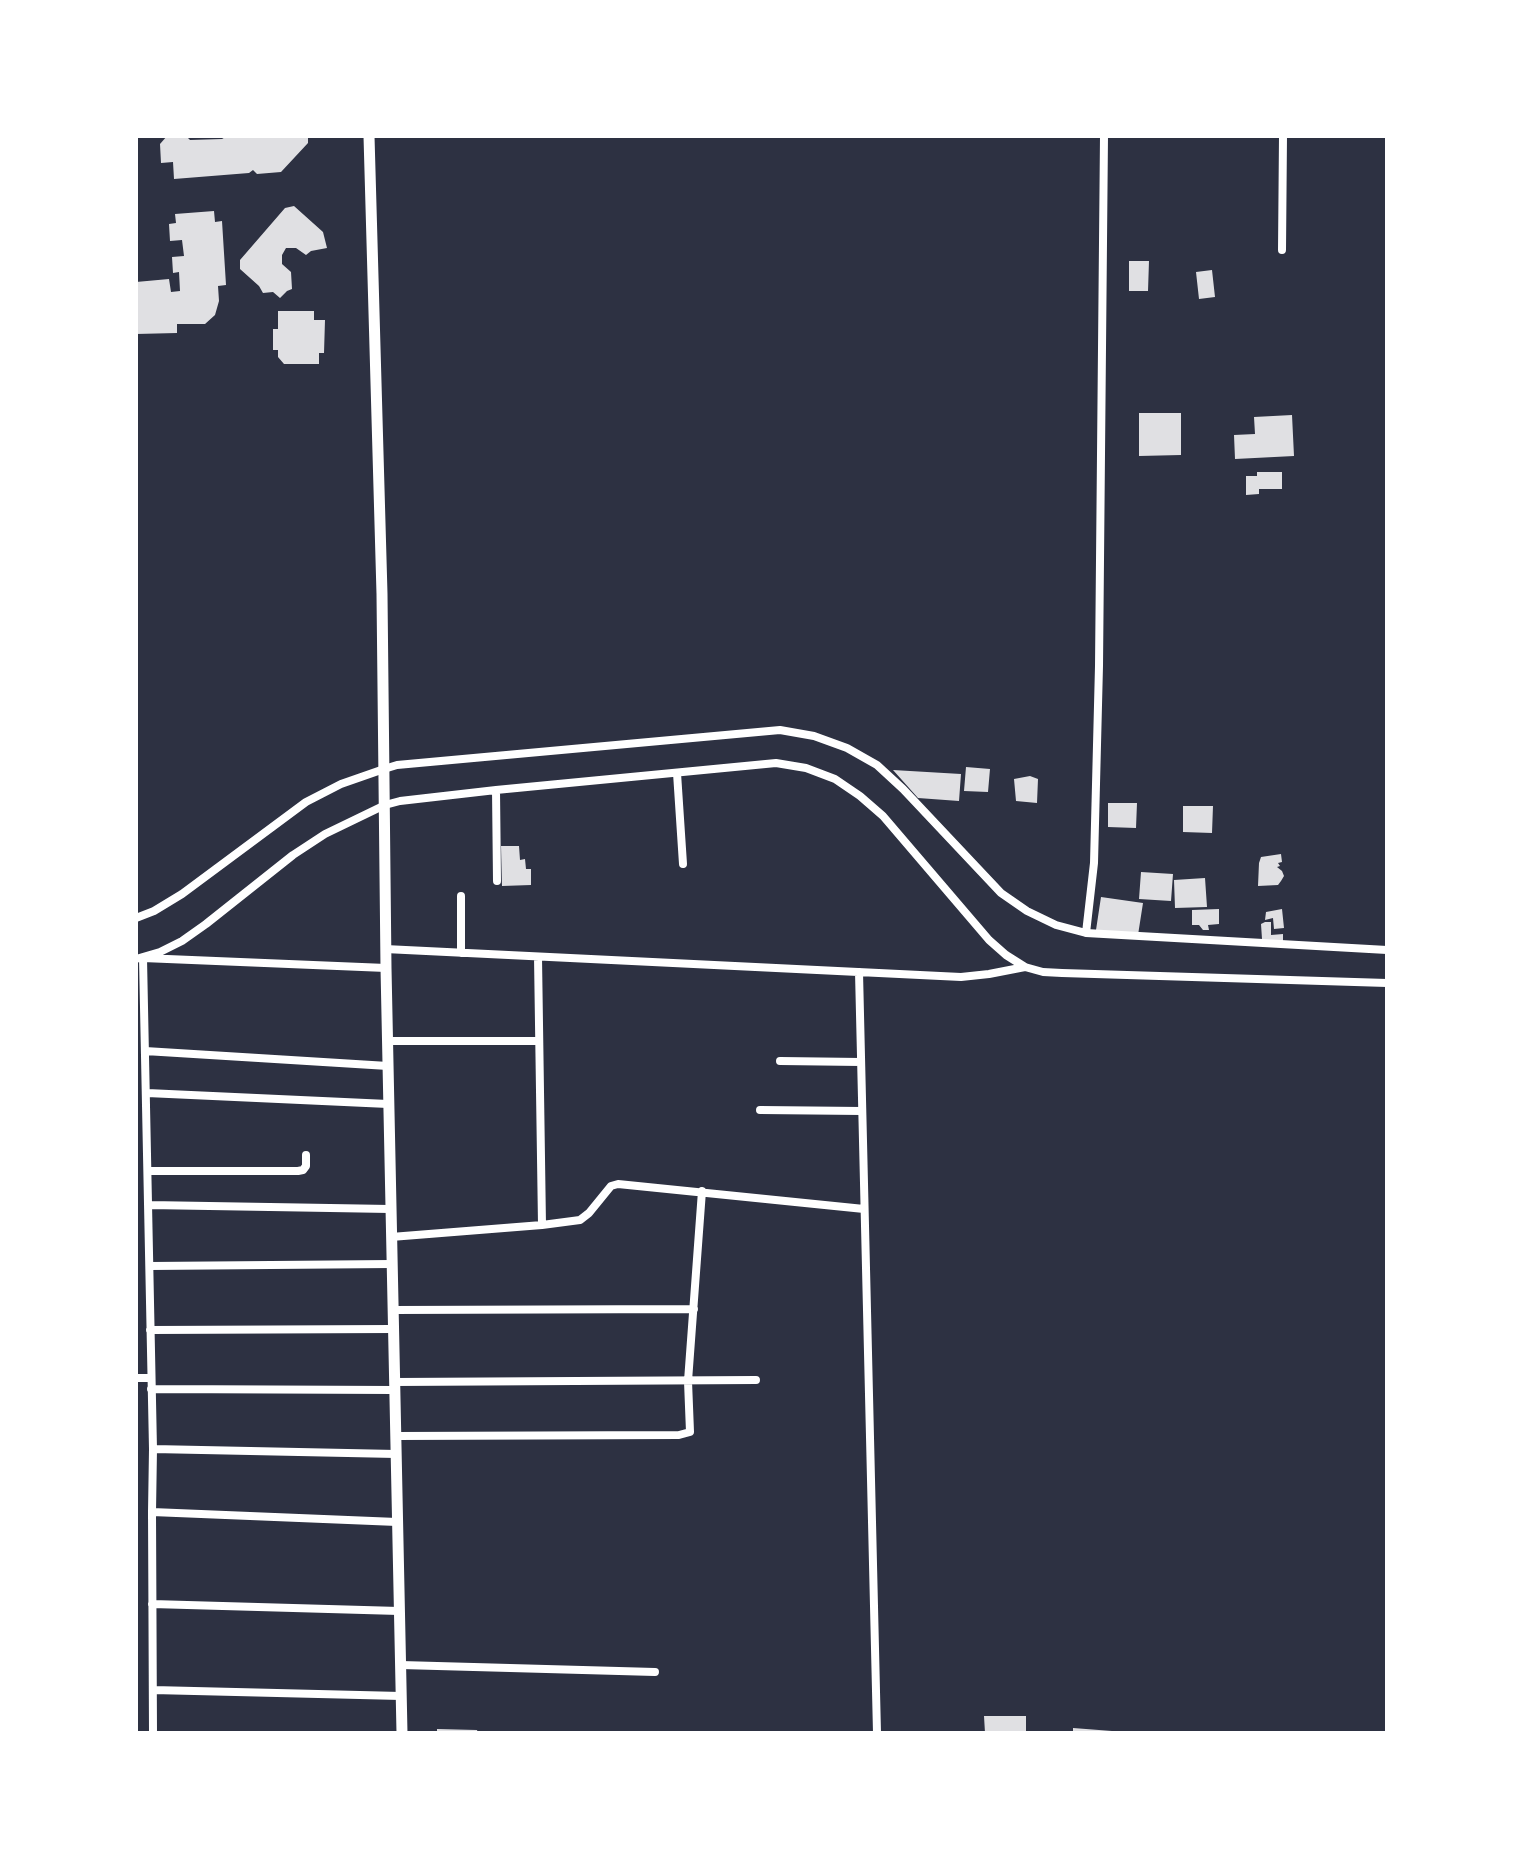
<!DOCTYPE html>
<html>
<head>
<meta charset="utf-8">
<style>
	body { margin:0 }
	#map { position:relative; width:1523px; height:1869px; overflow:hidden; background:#2d3142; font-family:"Titillium Web",sans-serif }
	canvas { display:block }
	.frame { position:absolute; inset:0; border:138px solid #fff; pointer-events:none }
</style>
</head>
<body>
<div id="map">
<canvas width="1523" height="1869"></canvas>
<div class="frame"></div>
</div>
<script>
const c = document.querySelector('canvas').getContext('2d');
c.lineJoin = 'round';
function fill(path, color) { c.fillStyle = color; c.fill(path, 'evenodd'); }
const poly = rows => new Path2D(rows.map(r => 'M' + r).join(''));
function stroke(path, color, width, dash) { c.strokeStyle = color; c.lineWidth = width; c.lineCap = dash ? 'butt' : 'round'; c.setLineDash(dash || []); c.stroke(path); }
const building = poly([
	[167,136,186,136,190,140,222,139,227,136,251,136,252,138,254,136,308,136,308,143,281,172,257,174,253,170,249,173,174,179,173,162,161,163,160,144],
	[294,206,323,232,327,248,311,251,306,255,296,248,286,248,282,255,282,264,291,272,292,289,287,291,280,298,273,292,263,293,259,286,240,269,240,260,285,208],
	[214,211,215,222,222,221,226,285,218,286,219,301,215,315,205,324,177,324,177,333,136,334,136,282,169,279,171,292,180,291,179,272,173,273,172,257,184,256,182,240,170,241,169,224,176,223,175,214],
	[1129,261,1149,261,1148,291,1129,291],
	[1212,270,1215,297,1199,299,1196,272],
	[278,311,314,311,314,320,325,320,324,353,319,353,319,364,284,364,278,357,278,350,273,350,273,329,278,329],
	[1139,413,1181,413,1181,455,1139,456],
	[1292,415,1294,456,1235,459,1234,435,1255,434,1254,417],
	[1257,472,1282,472,1282,489,1259,489,1259,494,1246,495,1246,476,1257,476],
	[966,767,990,769,988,792,964,791],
	[893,770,961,774,959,801,918,798],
	[1030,776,1038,779,1037,803,1016,801,1014,779],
	[1108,803,1137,803,1136,828,1108,827],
	[1183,806,1213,806,1212,833,1183,832],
	[501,846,519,846,520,860,525,859,526,869,531,869,531,885,502,886],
	[1281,854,1282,862,1278,863,1280,866,1277,867,1282,871,1284,876,1281,881,1278,885,1258,886,1259,863,1261,857],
	[1141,872,1173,874,1171,901,1139,899],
	[1205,878,1207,907,1175,908,1174,880],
	[1101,897,1143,903,1138,935,1096,930],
	[1219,909,1219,924,1208,925,1209,930,1203,930,1199,925,1192,925,1192,910],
	[1282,909,1284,928,1274,929,1273,918,1265,920,1266,912],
	[1265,922,1271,922,1271,935,1283,934,1283,941,1265,941,1262,939,1261,924],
	[984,1716,1026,1716,1026,1733,985,1733],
	[1073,1728,1112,1731,1112,1733,1073,1733],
	[437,1729,477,1730,478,1733,437,1733]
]);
const minor = poly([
	[1282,250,1283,136],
	[677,773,683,864],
	[496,790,497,881],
	[461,896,461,953],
	[136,918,154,911,182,894,306,802,341,784,384,769,397,765,780,730,814,736,847,748,877,765,903,789,1001,893,1027,911,1056,925,1086,933,1387,950],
	[1086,933,1094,863,1099,666,1104,136],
	[385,949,961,977,989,974,1025,967],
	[538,957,542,1225],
	[136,959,160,952,182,941,206,924,293,855,325,834,385,805,400,801,496,790,776,763,806,768,835,779,860,796,883,816,989,940,1006,955,1025,967,1043,972,1062,973,1387,983],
	[859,972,877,1733],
	[387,1041,539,1041],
	[145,1051,388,1066],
	[780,1061,861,1062],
	[147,1093,388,1104],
	[760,1110,862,1111],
	[149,1171,298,1171,303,1170,306,1166,306,1155],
	[149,1205,390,1209],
	[391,1237,542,1225,580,1220,589,1213,611,1186,618,1184,864,1209],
	[150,1266,392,1264],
	[393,1310,694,1309],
	[150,1330,393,1329],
	[136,1378,151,1378],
	[394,1382,756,1380],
	[151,1389,395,1390],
	[396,1436,679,1435,690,1432,688,1381,702,1191],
	[153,1449,396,1454],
	[152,1512,397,1522],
	[152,1604,399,1611],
	[401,1665,655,1672],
	[153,1690,401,1696],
	[153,1733,152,1512,153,1449,143,958,386,968]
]);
const tertiary = poly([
	[369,136,382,594,386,968,402,1733]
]);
fill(building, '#e0e0e3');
stroke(minor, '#fff', 8);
stroke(tertiary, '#fff', 11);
</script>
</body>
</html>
